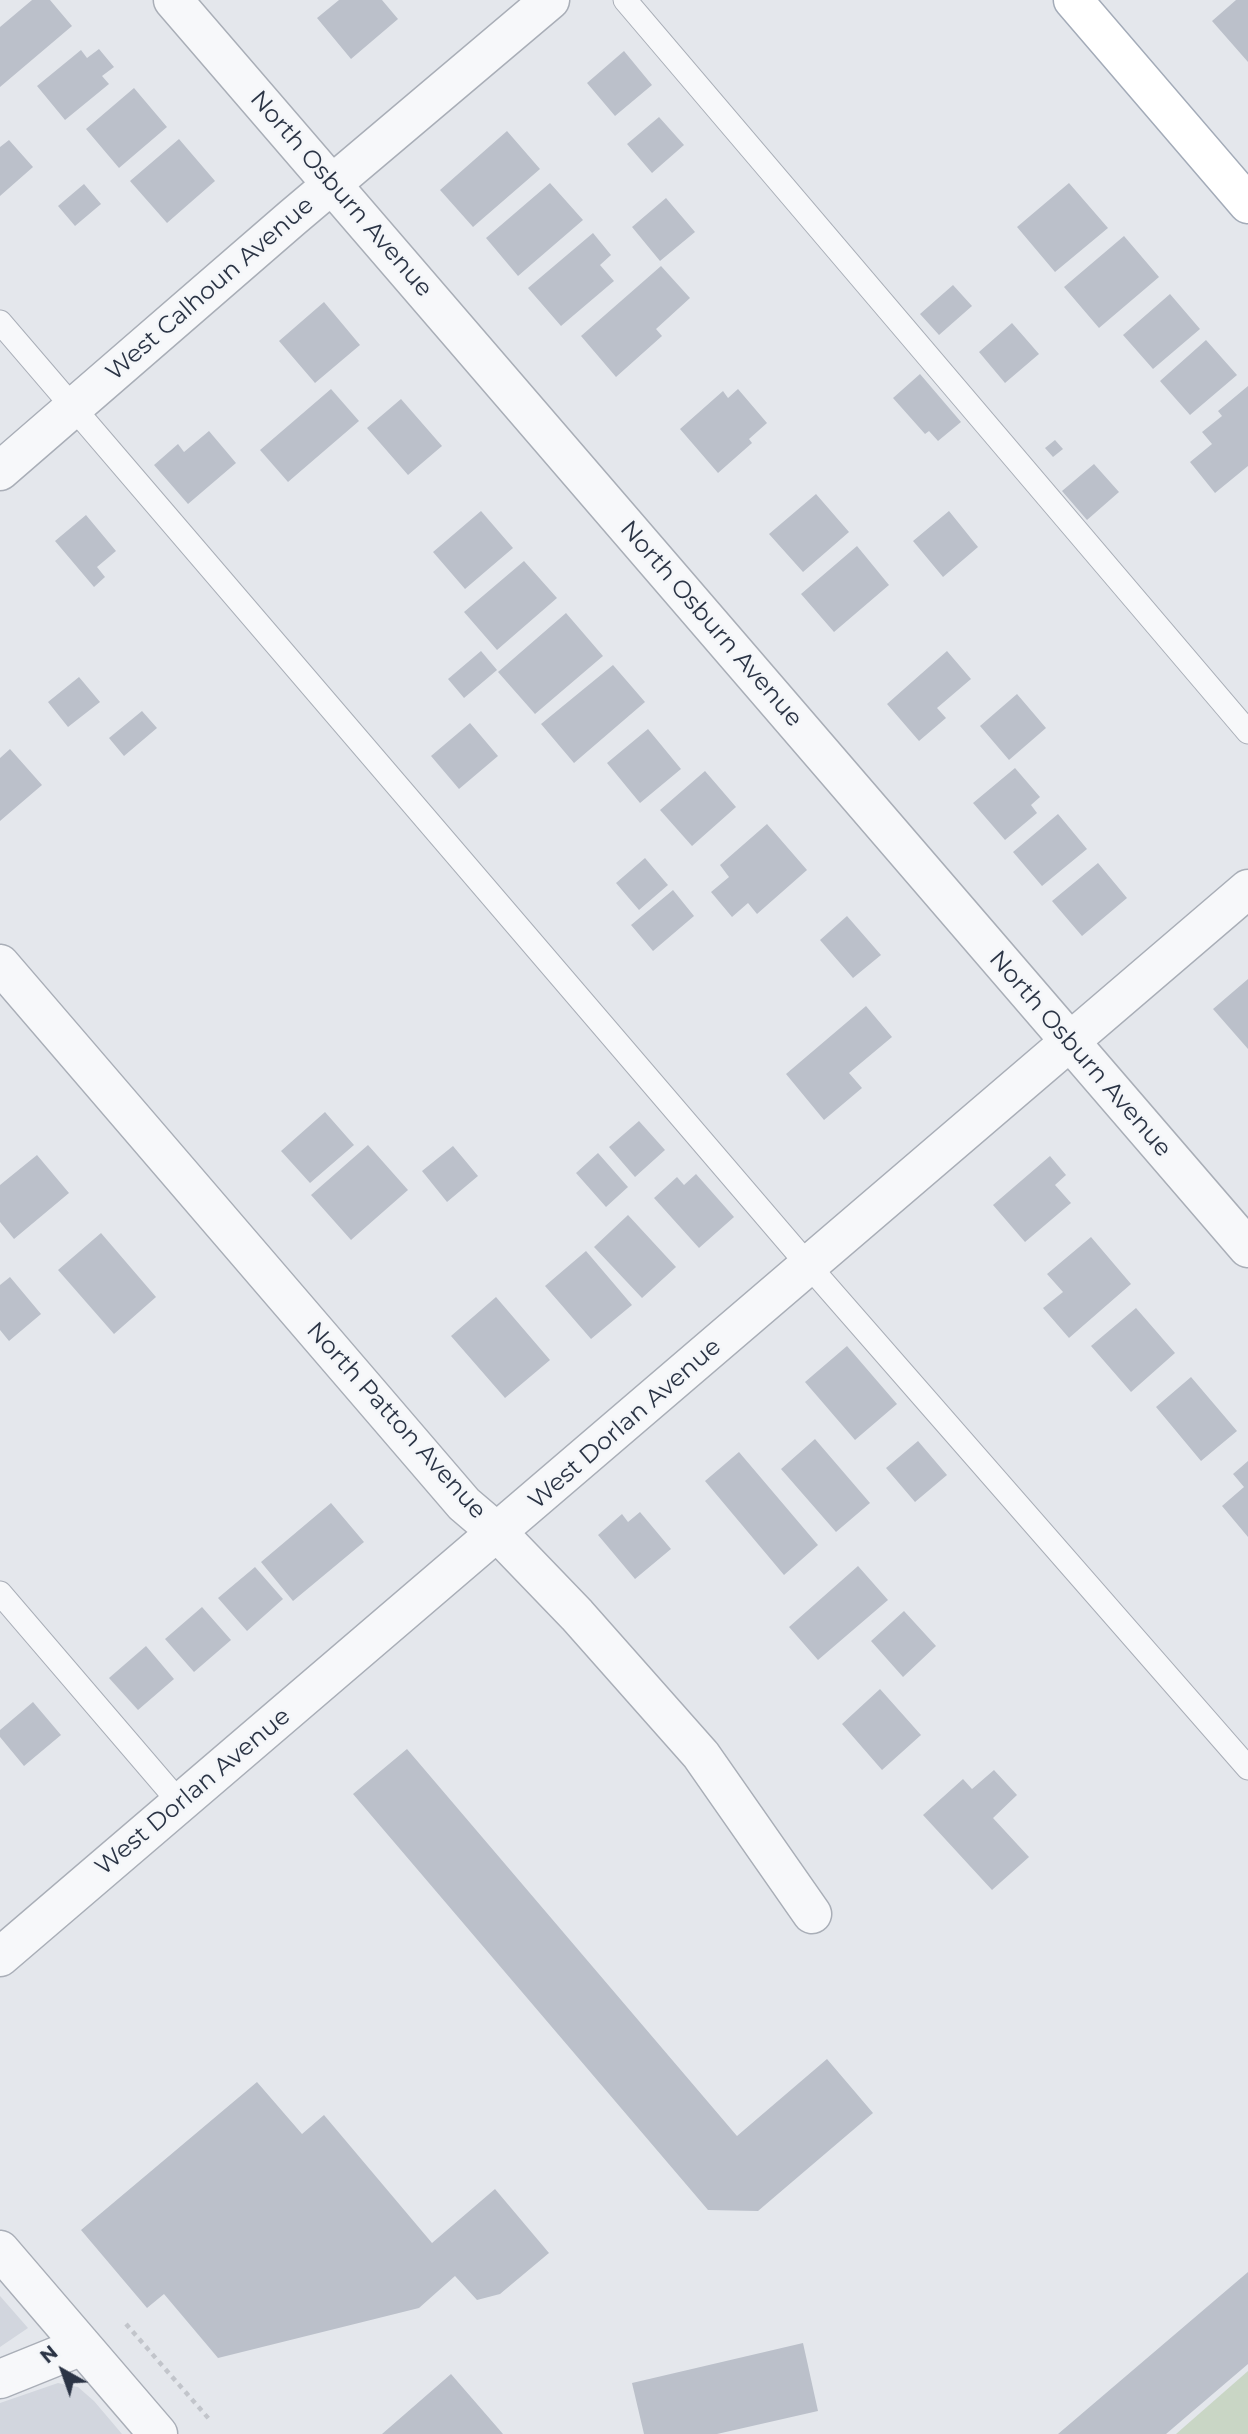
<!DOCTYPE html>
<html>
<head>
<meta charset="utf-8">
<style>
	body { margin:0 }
	#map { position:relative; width:1248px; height:2434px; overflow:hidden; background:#e4e7ec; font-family:Montserrat,sans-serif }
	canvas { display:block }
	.north { position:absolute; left:28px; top:2336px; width:70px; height:70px; -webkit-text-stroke:5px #f4f6f9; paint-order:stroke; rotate:320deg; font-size:19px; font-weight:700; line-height:28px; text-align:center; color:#2b3445 }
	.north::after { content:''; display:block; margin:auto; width:24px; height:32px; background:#2b3445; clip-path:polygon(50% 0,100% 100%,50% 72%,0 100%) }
</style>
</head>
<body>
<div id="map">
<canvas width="1248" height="2434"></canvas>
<div class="north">N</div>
</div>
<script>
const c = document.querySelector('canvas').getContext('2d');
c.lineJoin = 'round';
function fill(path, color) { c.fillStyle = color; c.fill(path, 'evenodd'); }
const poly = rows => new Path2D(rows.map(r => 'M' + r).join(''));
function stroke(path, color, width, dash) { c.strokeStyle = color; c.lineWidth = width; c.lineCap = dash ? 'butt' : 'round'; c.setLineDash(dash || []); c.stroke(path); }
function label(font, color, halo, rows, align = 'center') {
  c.font = font + ' Montserrat,sans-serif'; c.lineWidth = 5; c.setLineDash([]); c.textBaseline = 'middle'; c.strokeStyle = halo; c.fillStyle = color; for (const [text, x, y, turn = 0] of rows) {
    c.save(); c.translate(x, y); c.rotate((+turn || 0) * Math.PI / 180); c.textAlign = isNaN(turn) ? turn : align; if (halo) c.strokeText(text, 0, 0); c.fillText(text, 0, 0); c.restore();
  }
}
const built = poly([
	[0,2296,28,2328,0,2347],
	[58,2383,78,2387,94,2401,122,2434,0,2434,0,2403]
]);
const green = poly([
	[1248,2371,1248,2434,1176,2434]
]);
const building = poly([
	[32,0,50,0,72,26,0,87,0,27],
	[339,0,382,0,398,19,351,59,317,18],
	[1236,0,1248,0,1248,62,1212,21],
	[99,49,114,67,102,76,109,84,65,120,37,86,81,50,87,58],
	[624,51,652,85,615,116,587,83],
	[134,88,167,127,119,168,86,129],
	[659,117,684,145,652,173,627,144],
	[507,131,540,169,473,227,440,190],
	[179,139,215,181,167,223,130,181],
	[9,140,33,167,0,196,0,147],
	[550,183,583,220,518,276,486,238],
	[1069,183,1108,228,1055,272,1017,227],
	[84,184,101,204,75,226,58,206],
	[666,198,695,232,660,261,632,227],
	[593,233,611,255,600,265,614,281,561,326,528,288],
	[1124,236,1159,277,1099,328,1064,287],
	[661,266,690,298,656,329,662,336,616,377,581,336],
	[953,285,972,306,939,335,920,314],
	[1170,294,1200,329,1153,369,1123,335],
	[324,302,360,345,315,383,279,341],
	[1012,323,1039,354,1005,383,979,352],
	[1206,340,1237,375,1190,415,1160,381],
	[920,374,961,422,938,441,929,431,925,434,893,398],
	[1248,386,1248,466,1215,493,1190,462,1212,444,1202,432,1222,416,1218,411],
	[331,389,359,421,288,482,260,450],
	[738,389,767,423,749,439,752,443,718,473,680,429,723,391,728,398],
	[401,399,442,446,408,475,367,428],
	[209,431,236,463,188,504,154,465,178,444,184,452],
	[1055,440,1063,449,1053,457,1045,448],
	[1094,464,1119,492,1087,520,1062,491],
	[816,494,849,532,803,572,769,534],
	[481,511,513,548,465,589,433,552],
	[949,511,978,547,943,577,913,541],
	[86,515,116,551,97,567,105,577,94,587,55,541],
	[857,546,889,585,834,632,801,594],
	[524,561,557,598,497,650,464,612],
	[566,613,603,656,535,714,498,672],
	[481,651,497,670,464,698,448,679],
	[947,651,971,679,937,708,946,718,919,741,887,704],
	[613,665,645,702,574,763,541,724],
	[79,677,100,702,68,727,48,702],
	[1017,694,1046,728,1009,760,980,726],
	[142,711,157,728,124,756,109,738],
	[470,723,498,756,459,789,431,756],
	[648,729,681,769,640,803,607,763],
	[10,749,42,785,0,821,0,758],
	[1015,768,1040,797,1031,805,1037,813,1005,840,973,803],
	[705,771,736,807,692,846,660,810],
	[1058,814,1087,849,1042,886,1013,852],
	[767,824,807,870,757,914,748,903,732,917,711,892,729,877,720,865],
	[645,858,668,885,639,910,616,883],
	[1098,863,1127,898,1082,936,1052,901],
	[673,890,694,916,653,951,631,925],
	[847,916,881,955,853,978,820,940],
	[1248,979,1248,1049,1213,1009],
	[866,1006,892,1037,849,1073,862,1088,824,1120,786,1074],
	[325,1112,354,1145,310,1183,281,1151],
	[639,1121,665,1150,635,1177,609,1147],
	[368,1145,408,1190,351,1240,311,1195],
	[453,1146,478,1176,447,1202,422,1171],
	[598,1153,628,1187,606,1207,576,1173],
	[37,1155,69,1193,14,1239,0,1222,0,1185],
	[1050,1156,1066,1175,1055,1185,1071,1203,1025,1242,993,1205],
	[696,1174,734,1217,699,1248,654,1198,677,1177,684,1185],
	[628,1215,676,1267,642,1298,594,1247],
	[101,1233,156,1297,114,1334,58,1270],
	[1091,1237,1131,1284,1069,1338,1043,1308,1063,1292,1047,1274],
	[586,1251,632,1305,591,1339,545,1286],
	[10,1277,41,1314,9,1341,0,1330,0,1285],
	[496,1297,550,1360,505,1398,451,1336],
	[1136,1308,1175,1353,1131,1392,1091,1346],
	[847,1346,897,1404,855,1440,805,1382],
	[1191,1377,1237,1431,1201,1461,1156,1407],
	[815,1439,870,1503,836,1532,781,1469],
	[918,1441,947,1475,915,1502,886,1468],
	[739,1452,818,1545,784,1575,705,1481],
	[1248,1461,1248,1537,1222,1506,1244,1487,1233,1474],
	[331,1503,364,1542,293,1601,261,1562],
	[640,1512,671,1549,635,1579,598,1535,622,1514,628,1522],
	[858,1566,888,1600,818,1660,789,1627],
	[255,1567,283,1599,247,1631,218,1598],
	[202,1607,231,1640,194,1672,165,1639],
	[904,1611,936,1646,903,1677,871,1641],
	[146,1646,174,1679,138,1710,109,1678],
	[880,1689,921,1735,882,1770,842,1724],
	[33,1702,61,1735,24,1766,0,1737,0,1730],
	[407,1749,737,2136,827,2059,873,2113,758,2211,708,2210,353,1794],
	[994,1770,1017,1795,993,1818,1029,1857,992,1890,923,1815,963,1779,972,1789],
	[257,2082,302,2134,324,2115,432,2243,495,2189,549,2253,500,2294,477,2300,455,2276,419,2308,218,2358,164,2294,147,2308,81,2230],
	[1248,2272,1248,2364,1166,2434,1058,2434],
	[803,2343,818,2411,717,2434,644,2434,632,2383],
	[451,2374,503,2434,382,2434]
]);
const path = poly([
	[126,2324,209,2419]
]);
const service = poly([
	[625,0,1248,732],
	[0,322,809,1266,1248,1768],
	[0,1593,180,1803]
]);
const minor = poly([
	[173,0,1248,1248],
	[0,471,292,218,550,0],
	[0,964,464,1504,498,1533,577,1615,701,1755,812,1914],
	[0,1957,1248,889],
	[0,2250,158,2434],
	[0,2379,82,2346]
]);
const primary = poly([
	[1073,0,1248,204]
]);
const streetNames = [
	["North Osburn Avenue",341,194,49],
	["West Calhoun Avenue",210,289,-41],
	["North Osburn Avenue",711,624,49],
	["North Osburn Avenue",1080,1054,49],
	["North Patton Avenue",396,1421,48],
	["West Dorlan Avenue",625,1424,-41],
	["West Dorlan Avenue",193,1792,-40]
];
fill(built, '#d2d6de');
fill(green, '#c9d6c5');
fill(building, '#bbc0ca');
stroke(service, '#a9aeb7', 25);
stroke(minor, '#a9aeb7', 41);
stroke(primary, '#a3abb8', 41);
stroke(path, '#c2c5cb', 4.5, [5, 5]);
stroke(service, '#f7f8fa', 23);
stroke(minor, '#f7f8fa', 38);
stroke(primary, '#fff', 38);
label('24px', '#2b3445', '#f4f6f9', streetNames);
</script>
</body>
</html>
